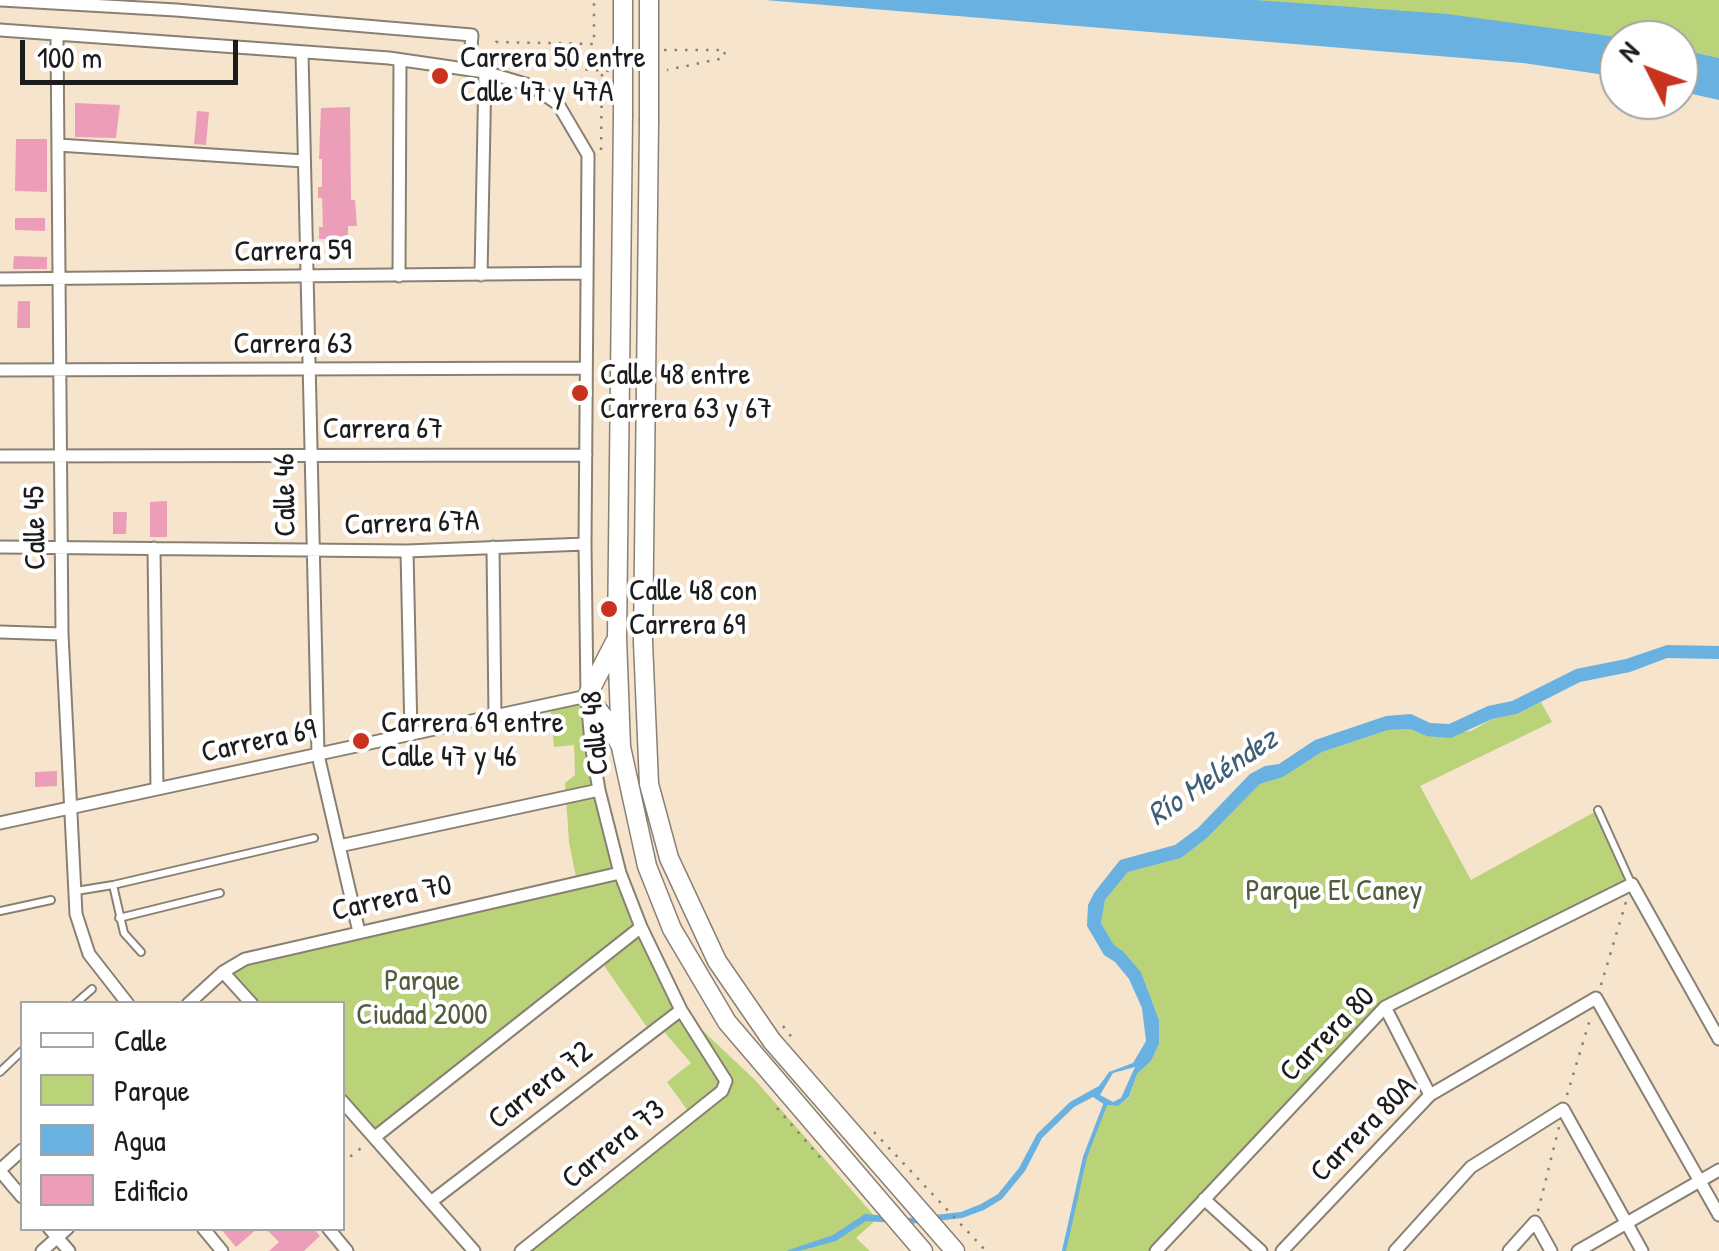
<!DOCTYPE html>
<html>
<head>
<meta charset="utf-8">
<style>
	body { margin:0 }
	#map { position:relative; width:1719px; height:1251px; overflow:hidden; background:#f6e4cd; font-family:"Patrick Hand",sans-serif }
	canvas { display:block }
	.legend { position:absolute; left:20px; top:1001px; width:325px; height:230px; box-sizing:border-box; background:#fff; border:2px solid #a4a4a4; margin:0; padding:12px 18px; list-style:none; font-size:30px; color:#1c1c1c }
	.legend li { display:flex; align-items:center; gap:20px; height:50px }
	.legend b { width:50px; border:2px solid #a4a4a4 }
	.north { position:absolute; left:1599px; top:20px; width:100px; height:100px; box-sizing:border-box; background:#fff; border:2px solid #a4a4a4; border-radius:50%; rotate:312deg; font-size:28px; font-weight:700; line-height:40px; text-align:center; color:#1c1c1c }
	.north::after { content:''; display:block; margin:auto; width:35px; height:45px; background:#c8321e; clip-path:polygon(50% 0,100% 100%,50% 72%,0 100%) }
	.scale { position:absolute; left:20px; top:40px; width:218px; height:45px; box-sizing:border-box; border:5px solid #1c1c1c; border-top:0; padding-left:12px; font-size:30px; line-height:35px; white-space:nowrap; color:#1c1c1c; -webkit-text-stroke:8px #fff; paint-order:stroke }
</style>
</head>
<body>
<div id="map">
<canvas width="1719" height="1251"></canvas>
<ul class="legend">
<li><b style="height:12px;background:#fff"></b>Calle</li>
<li><b style="height:28px;background:#bad378"></b>Parque</li>
<li><b style="height:28px;background:#68b1e0"></b>Agua</li>
<li><b style="height:28px;background:#ec9eb9"></b>Edificio</li>
</ul>
<div class="north">N</div>
<div class="scale">100 m</div>
</div>
<script>
const c = document.querySelector('canvas').getContext('2d');
c.lineJoin = 'round';
function fill(path, color) { c.fillStyle = color; c.fill(path, 'evenodd'); }
const poly = rows => new Path2D(rows.map(r => 'M' + r).join(''));
function stroke(path, color, width, dash) { c.strokeStyle = color; c.lineWidth = width; c.lineCap = dash ? 'butt' : 'round'; c.setLineDash(dash || []); c.stroke(path); }
function label(font, color, halo, rows, align = 'center') {
  c.font = font + ' "Patrick Hand",sans-serif'; c.lineWidth = 8; c.setLineDash([]); c.textBaseline = 'middle'; c.strokeStyle = halo; c.fillStyle = color; for (const [text, x, y, turn = 0] of rows) {
    c.save(); c.translate(x, y); c.rotate((+turn || 0) * Math.PI / 180); c.textAlign = isNaN(turn) ? turn : align; if (halo) c.strokeText(text, 0, 0); c.fillText(text, 0, 0); c.restore();
  }
}
const green = poly([
	[1256,0,1719,0,1719,58,1679,49,1679,40,1639,40],
	[587,696,620,873,681,1010,755,1080,877,1219,856,1238,870,1251,521,1251,691,1115,667,1082,691,1063,660,1027,651,1033,600,960,375,1137,343,1101,342,1004,252,1003,223,972,234,964,577,882,569,842,565,783,575,775,574,745,554,747,550,705],
	[1541,702,1552,722,1420,786,1471,880,1598,810,1632,884,1385,1007,1156,1251,1064,1251,1085,1157,1105,1105,1118,1106,1129,1098,1137,1074,1151,1061,1159,1044,1159,1020,1141,972,1123,951,1114,945,1101,923,1105,900,1128,872,1181,858,1207,838,1260,784,1283,777,1322,752,1388,730,1410,729,1426,736,1471,731,1492,719,1517,714]
]);
const water = poly([
	[765,0,1256,0,1447,14,1639,40,1619,40,1619,77,1523,63],
	[1679,49,1719,58,1719,100,1679,91],
	[1667,645,1719,646,1719,659,1667,658,1630,672,1580,682,1517,714,1492,719,1451,738,1426,736,1410,729,1388,730,1322,752,1283,777,1260,784,1207,838,1181,858,1128,872,1105,900,1101,923,1114,945,1123,951,1141,972,1159,1020,1159,1044,1151,1061,1137,1074,1129,1097,1118,1106,1105,1105,1093,1097,1074,1107,1042,1138,1025,1171,1002,1199,984,1210,962,1218,909,1224,866,1221,836,1241,799,1251,786,1251,833,1235,865,1214,909,1218,961,1212,981,1204,998,1194,1019,1168,1037,1134,1070,1102,1099,1086,1109,1072,1133,1063,1146,1041,1142,1008,1129,979,1115,962,1104,955,1087,926,1088,905,1094,893,1120,860,1175,845,1198,828,1250,774,1265,766,1279,764,1315,740,1386,716,1411,714,1430,723,1449,724,1488,706,1512,701,1576,669,1626,659],
	[1135,1067,1121,1098,1113,1102,1100,1095,1113,1073]
]);
const stream = poly([
	[1064,1251,1085,1157,1105,1105]
]);
const building = poly([
	[75,103,120,105,116,138,75,137],
	[350,107,351,200,355,200,357,226,348,226,348,239,319,239,319,227,323,227,322,198,318,198,318,187,322,187,322,159,319,159,321,108],
	[197,111,209,112,206,145,194,144],
	[16,139,47,139,47,192,15,191],
	[15,218,45,218,45,231,15,230],
	[14,256,47,257,47,269,13,269],
	[18,301,30,301,30,328,17,328],
	[167,501,167,537,150,537,150,502],
	[113,512,127,512,126,534,113,534],
	[57,771,57,786,35,787,35,772],
	[220,1228,258,1228,236,1247],
	[265,1228,313,1228,320,1236,304,1251,269,1251,279,1242]
]);
const path = poly([
	[664,50,725,50,724,58,667,70],
	[493,63,496,42,594,44,594,0],
	[512,65,609,71],
	[601,150,602,72],
	[1601,985,1626,902],
	[783,1026,793,1039],
	[1567,1095,1591,1016],
	[777,1108,824,1162],
	[874,1132,986,1251],
	[342,1163,365,1145],
	[1538,1211,1559,1127]
]);
const lane = poly([
	[1598,810,1631,883],
	[113,885,124,933,141,952],
	[76,891,113,885,314,838],
	[0,911,51,900],
	[119,918,220,893],
	[75,1004,92,989],
	[0,1072,22,1051]
]);
const street = poly([
	[1,0,176,10,472,35,469,70],
	[0,30,389,58,485,72,532,86,558,104,588,155,585,544,587,696,591,744,599,790,620,873,641,927,681,1010,726,1081,722,1091,521,1251],
	[57,36,62,634,76,914,89,954,128,1004],
	[302,53,318,755,359,932],
	[58,145,304,161],
	[481,275,485,72],
	[399,276,400,60],
	[0,279,587,273],
	[0,370,586,368],
	[0,456,586,455],
	[0,547,407,551,585,544],
	[493,547,495,717],
	[154,548,157,789],
	[407,551,411,735],
	[0,632,62,634],
	[0,823,587,696],
	[339,846,599,790],
	[223,972,252,1004],
	[188,1004,223,972,245,959,620,873],
	[1385,1007,1430,1095],
	[342,1101,474,1251],
	[375,1137,641,927],
	[0,1170,22,1150],
	[0,1171,22,1197],
	[1204,1199,1261,1251],
	[432,1201,681,1010],
	[49,1228,69,1251],
	[203,1228,222,1251],
	[328,1228,347,1251],
	[42,1251,68,1228],
	[1156,1251,1385,1007,1632,884,1719,1039],
	[1282,1251,1430,1095,1596,998,1719,1215],
	[1395,1251,1471,1167,1563,1109,1642,1251],
	[1509,1251,1535,1222,1551,1251],
	[1578,1251,1719,1170]
]);
const secondary = poly([
	[623,116,617,637,621,747,647,866,672,929,727,1022,923,1251],
	[649,121,643,642,649,784,669,858,717,961,772,1041,955,1251],
	[615,642,587,696,613,729,619,743]
]);
const secondaryBridge = poly([
	[623,0,623,116],
	[649,0,649,121]
]);
const markers = [
	[440,76,10,"#c8321e"],
	[580,393,10,"#c8321e"],
	[609,609,10,"#c8321e"],
	[361,741,10,"#c8321e"]
];
const poiNames = [
	["Carrera 50 entre",460,59],
	["Calle 47 y 47A",460,93],
	["Calle 48 entre",600,376],
	["Carrera 63 y 67",600,410],
	["Calle 48 con",629,592],
	["Carrera 69",629,626],
	["Carrera 69 entre",381,724],
	["Calle 47 y 46",381,758]
];
const streetNames = [
	["Carrera 59",293,252,-1],
	["Carrera 63",293,345],
	["Carrera 67",383,430],
	["Calle 46",286,495,-91],
	["Carrera 67A",412,524,-2],
	["Calle 45",36,528,-91],
	["Calle 48",596,733,-95],
	["Carrera 69",259,742,-12],
	["Carrera 70",392,899,-13],
	["Carrera 80",1328,1035,-45],
	["Carrera 72",541,1086,-38],
	["Carrera 80A",1364,1130,-45],
	["Carrera 73",614,1145,-39]
];
const parkNames = [
	["Parque El Caney",1334,892],
	["Parque",422,982],
	["Ciudad 2000",422,1016]
];
const waterNames = [
	["Río Meléndez",1213,778,-34]
];
fill(green, '#bad378');
fill(water, '#68b1e0');
stroke(stream, '#68b1e0', 4);
fill(building, '#ec9eb9');
stroke(lane, '#898074', 10);
stroke(street, '#898074', 15);
stroke(secondary, '#898074', 21);
stroke(path, '#898074', 2.5, [2.5, 8]);
stroke(lane, '#fff', 6);
stroke(street, '#fff', 11);
stroke(secondary, '#fff', 18);
stroke(secondaryBridge, '#898074', 21, []);
stroke(secondaryBridge, '#fff', 18);
for (const [x, y, r, color] of markers) { const dot = new Path2D(); dot.arc(x, y, r, 0, 2 * Math.PI); c.fillStyle = color; c.fill(dot); stroke(dot, '#fff', 4); }
label('30px', '#1c1c1c', '#fff', poiNames, 'left');
label('30px', '#1c1c1c', '#fff', streetNames);
label('30px', '#535c3c', '#fff', parkNames);
label('italic 32px', '#3e5f74', '#fff', waterNames);
</script>
</body>
</html>
